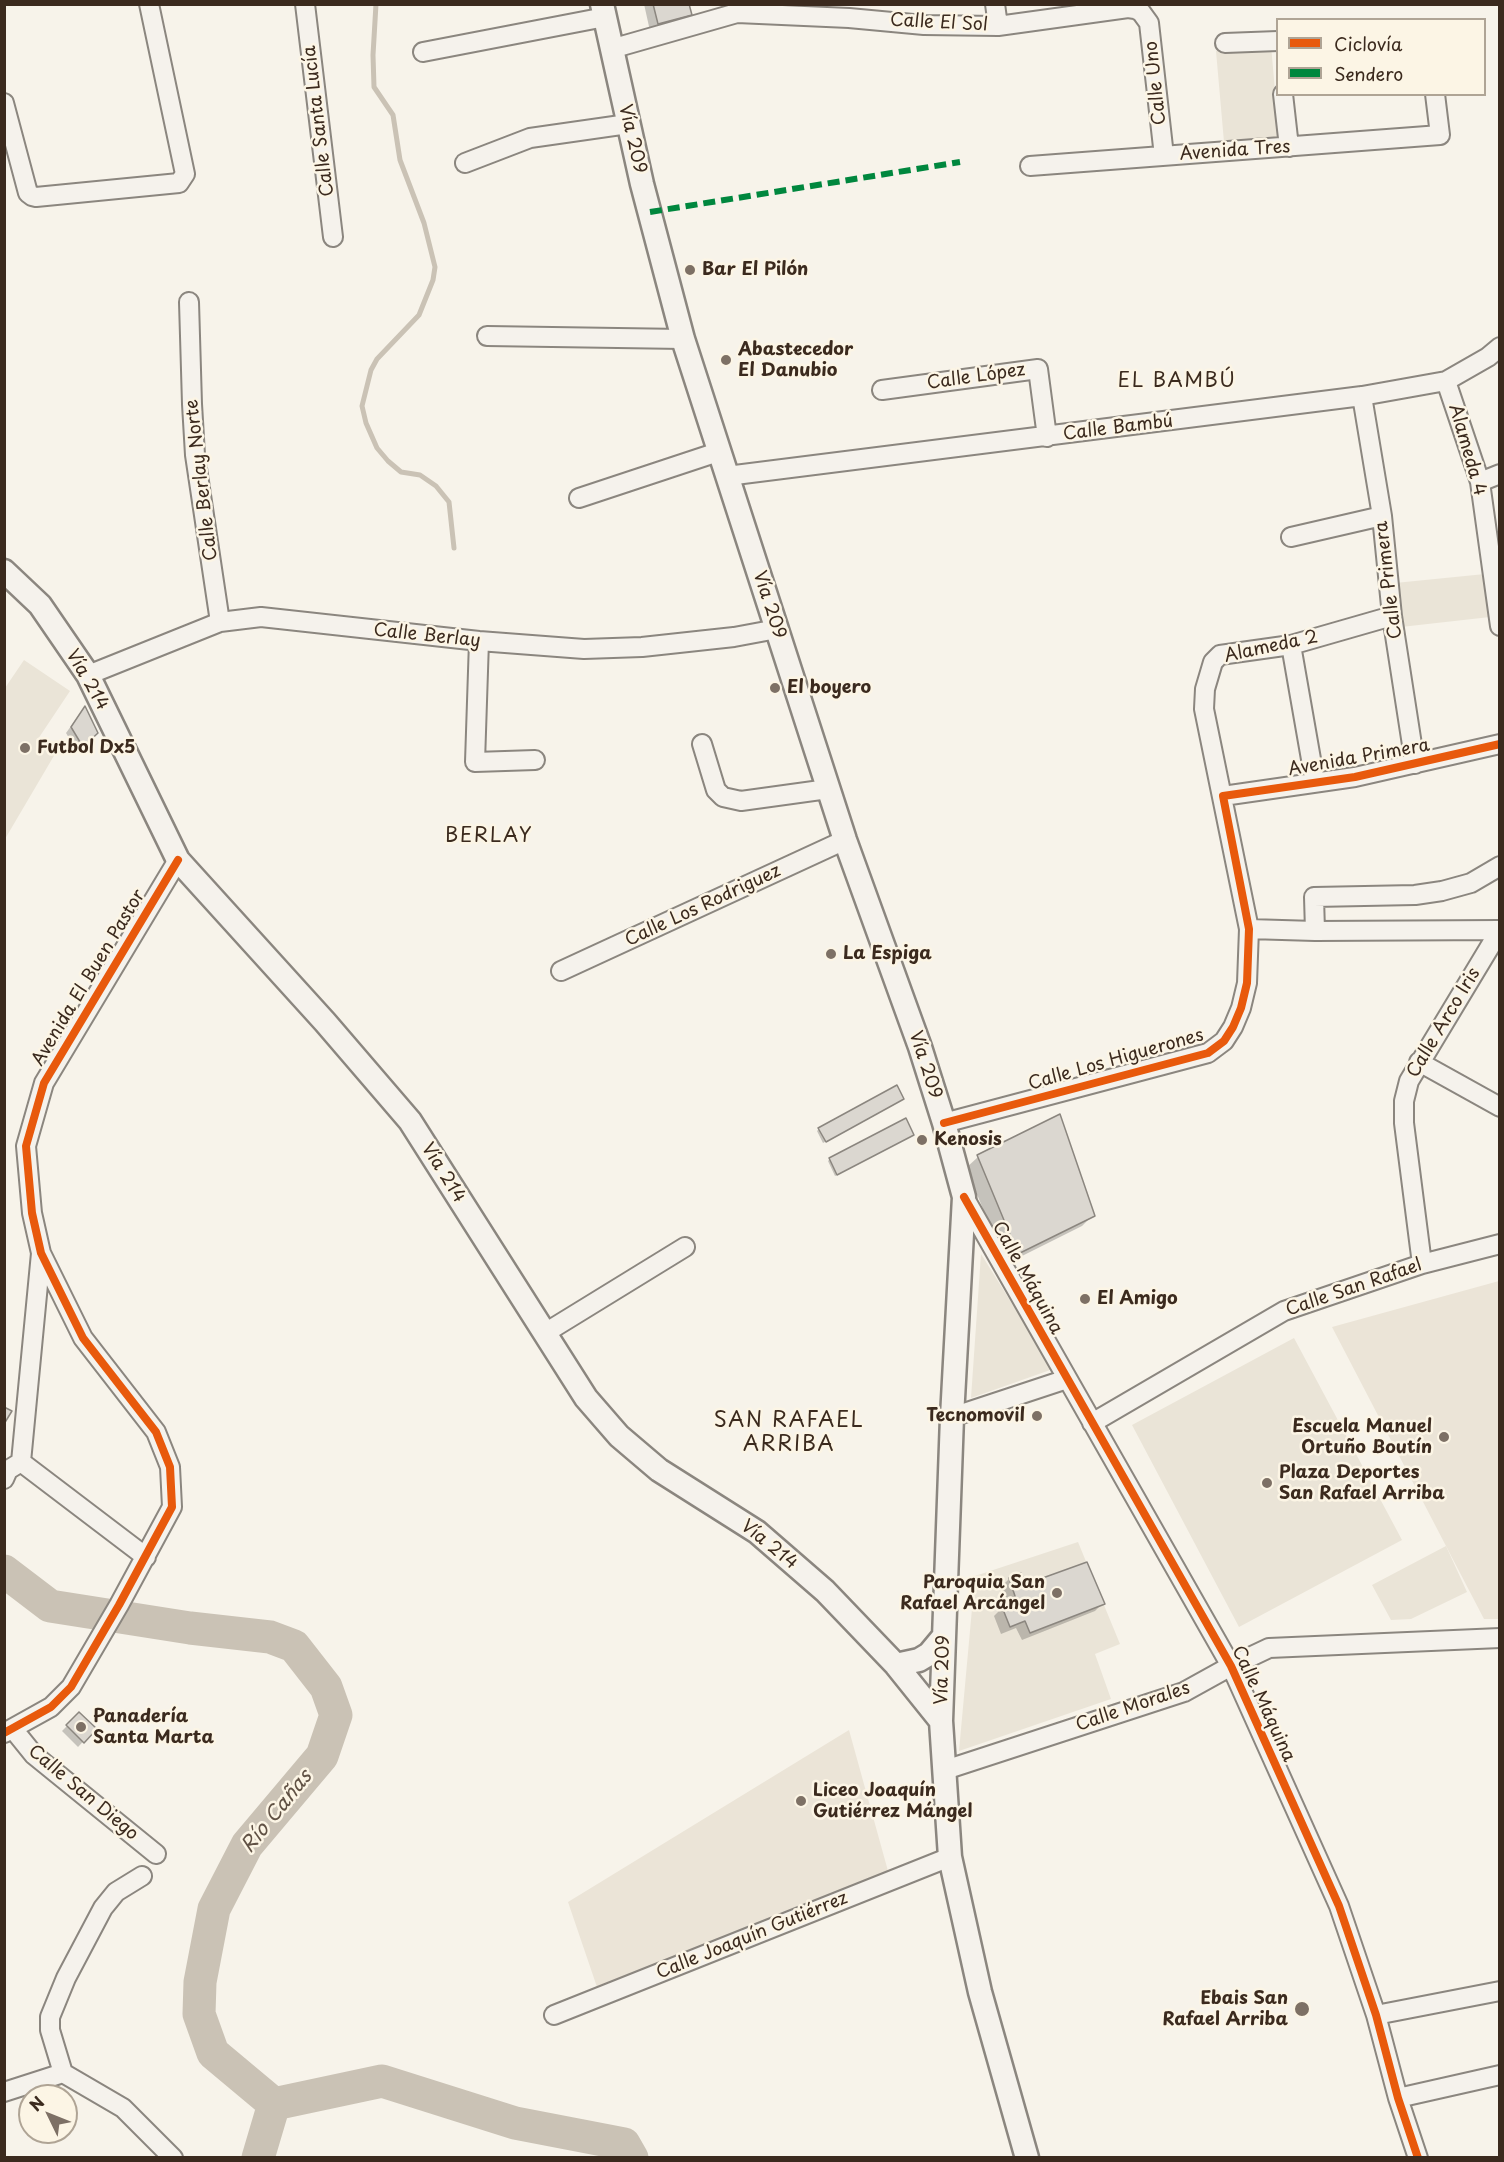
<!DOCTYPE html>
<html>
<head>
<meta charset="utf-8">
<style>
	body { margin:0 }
	#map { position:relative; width:1504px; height:2162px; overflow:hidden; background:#f7f3ea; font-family:"Playpen Sans",sans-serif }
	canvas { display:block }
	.frame { position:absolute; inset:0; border:6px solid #3b2a1e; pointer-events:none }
	.legend { position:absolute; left:1276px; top:18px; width:210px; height:78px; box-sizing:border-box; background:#fcf5e5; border:2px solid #afa495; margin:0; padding:8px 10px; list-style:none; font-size:18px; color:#3b2a1e }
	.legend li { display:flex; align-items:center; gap:12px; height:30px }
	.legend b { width:30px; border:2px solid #afa495 }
	.north { position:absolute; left:18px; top:2084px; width:60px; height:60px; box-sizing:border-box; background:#fcf5e5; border:2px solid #afa495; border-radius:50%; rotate:313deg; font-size:16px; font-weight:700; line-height:24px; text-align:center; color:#3b2a1e }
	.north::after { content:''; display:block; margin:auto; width:21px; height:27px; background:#7d7065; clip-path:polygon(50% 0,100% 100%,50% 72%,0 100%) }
</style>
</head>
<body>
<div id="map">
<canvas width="1504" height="2162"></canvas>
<div class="frame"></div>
<ul class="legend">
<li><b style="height:8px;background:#e8590c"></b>Ciclovía</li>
<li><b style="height:8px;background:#00873e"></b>Sendero</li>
</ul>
<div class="north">N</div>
</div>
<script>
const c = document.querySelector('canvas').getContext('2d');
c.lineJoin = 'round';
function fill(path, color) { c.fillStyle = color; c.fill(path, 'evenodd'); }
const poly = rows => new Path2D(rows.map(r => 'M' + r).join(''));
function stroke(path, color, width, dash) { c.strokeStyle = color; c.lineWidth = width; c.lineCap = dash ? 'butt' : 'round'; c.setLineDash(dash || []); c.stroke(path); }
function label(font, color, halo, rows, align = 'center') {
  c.font = font + ' "Playpen Sans",sans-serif'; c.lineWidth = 5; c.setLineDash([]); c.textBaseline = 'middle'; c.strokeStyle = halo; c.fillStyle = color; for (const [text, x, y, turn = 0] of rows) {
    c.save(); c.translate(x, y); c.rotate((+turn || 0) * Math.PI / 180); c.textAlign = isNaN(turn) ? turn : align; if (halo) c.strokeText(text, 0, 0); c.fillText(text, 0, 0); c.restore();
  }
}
const built = poly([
	[1499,1281,1500,1619,1484,1619,1332,1327],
	[849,1730,888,1871,598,1990,568,1902]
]);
const green = poly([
	[1271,45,1279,137,1224,142,1216,51],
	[1485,574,1490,617,1401,627,1395,583],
	[24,660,70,691,36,742,55,754,5,839,5,688],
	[981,1254,1053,1369,971,1398],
	[1294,1338,1402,1540,1239,1627,1132,1425],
	[1078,1542,1120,1644,1095,1654,1111,1699,959,1751,975,1576],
	[1446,1546,1467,1592,1411,1619,1391,1620,1372,1585]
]);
const shadow = poly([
	[644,4,688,4,690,15,682,23,650,31],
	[84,708,96,733,77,751,66,733],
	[900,1101,823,1143,817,1131,819,1129],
	[1059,1116,1093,1215,1082,1226,1006,1264,966,1168,978,1157],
	[913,1135,835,1176,828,1161,830,1159],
	[1009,1579,1025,1586,1103,1603,1095,1611,1022,1640,1016,1628,1001,1634,994,1616,1002,1608,1008,1606,1001,1587],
	[79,1714,95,1729,78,1747,62,1731]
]);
const stream = poly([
	[376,4,373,55,374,87,393,115,400,160,424,223,435,267,433,280,419,315,377,359,371,370,362,406,366,423,377,448,388,461,401,472,420,475,436,486,449,502,454,548]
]);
const river = poly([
	[4,1571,50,1606,190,1628,270,1637,294,1646,326,1687,336,1715,322,1756,247,1845,214,1909,200,1982,199,2014,213,2053,274,2104],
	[274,2104,382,2081,515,2123,624,2144,632,2158],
	[258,2158,274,2104]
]);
const building = poly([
	[653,4,689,4,692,15,658,24,653,4],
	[85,706,98,733,83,747,71,727,85,706],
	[897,1085,904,1099,826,1142,818,1128,897,1085],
	[1060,1114,1095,1216,1018,1254,977,1155,1060,1114],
	[906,1118,914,1135,837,1175,829,1158,906,1118],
	[4,1407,12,1411,4,1424,4,1407],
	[1087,1562,1105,1604,1030,1633,1025,1621,1010,1627,1002,1607,1017,1602,1009,1578,1021,1573,1026,1584,1087,1562],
	[79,1712,97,1729,84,1743,66,1725,79,1712]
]);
const minor = poly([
	[305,4,333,237],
	[995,4,998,26],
	[1225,43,1278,41],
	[611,49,737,13,849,18,924,25,998,26,1128,8,1135,9,1141,12,1149,23,1164,156],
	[423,52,605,17],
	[1283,94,1289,147],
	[4,103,28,193,32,196,36,197,179,183,185,174,149,4],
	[465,163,530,138,628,124],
	[1030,166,1440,135,1435,94],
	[189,302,192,404,195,455,220,622],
	[487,336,683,339],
	[1446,381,1480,482,1500,626],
	[882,390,1038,369,1047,437],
	[1362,396,1382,516,1392,616,1415,764],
	[727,476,1362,396,1446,381,1488,357,1500,347],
	[1480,482,1500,474],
	[579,498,718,452],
	[1291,537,1382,516],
	[479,641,475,762,535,760],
	[1291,645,1315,782],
	[88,675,220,622,261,617,479,641,584,649,642,647,734,637,777,629],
	[702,744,716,790,723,797,741,801,828,789],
	[1223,796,1355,777,1500,744],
	[1249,929,1315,931,1500,930],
	[1315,931,1314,897,1415,895,1442,891,1471,883,1500,866],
	[561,971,845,840],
	[1419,1062,1500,1107],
	[944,1123,1208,1053,1224,1041,1233,1027,1241,1008,1247,983,1249,929,1204,709,1205,689,1213,662,1220,655,1291,645,1392,616],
	[964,1197,1231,1666,1339,1906,1376,2015,1398,2098,1418,2158],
	[41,1253,21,1462,146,1557],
	[1422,1264,1404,1123,1404,1101,1409,1081,1500,930],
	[545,1333,685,1247],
	[952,1417,1067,1379],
	[1092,1423,1284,1311,1422,1264,1500,1244],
	[4,1479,8,1470,21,1462],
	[13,1729,34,1755,156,1854],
	[4,1733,51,1707,71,1687,119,1605,172,1507,170,1467,156,1432,83,1338,41,1253,32,1213,26,1146,44,1083,178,860],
	[945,1770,1184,1692,1231,1666,1269,1648,1500,1638],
	[554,2015,950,1857],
	[1376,2015,1500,1991],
	[63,2073,50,2030,50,2017,66,1978,103,1908,116,1892,142,1876],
	[4,2092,63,2073,123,2108,173,2158],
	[1398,2098,1500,2075]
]);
const major = poly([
	[602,4,642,184,683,339,845,840,920,1047,944,1123,964,1197,952,1417,941,1721,950,1857,980,1992,1027,2158],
	[4,571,40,605,88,675,178,860,325,1022,410,1121,586,1398,619,1436,659,1470,757,1532,825,1591,896,1665,941,1721],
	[896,1665,919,1660,929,1654,944,1636]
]);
const quiet = poly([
	[650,212,960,162]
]);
const cycleway = poly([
	[944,1123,1208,1053,1224,1041,1233,1027,1241,1008,1247,983,1249,929,1223,796,1355,777,1500,744],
	[964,1197,1231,1666,1339,1906,1376,2015,1398,2098,1418,2158],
	[4,1733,51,1707,71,1687,119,1605,172,1507,170,1467,156,1432,83,1338,41,1253,32,1213,26,1146,44,1083,178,860]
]);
const markers = [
	[690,270,6,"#7d7065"],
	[726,360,6,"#7d7065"],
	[775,688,6,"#7d7065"],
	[25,748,6,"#7d7065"],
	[831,954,6,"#7d7065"],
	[922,1140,6,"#7d7065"],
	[1085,1299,6,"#7d7065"],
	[1037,1416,6,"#7d7065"],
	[1444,1437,6,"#7d7065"],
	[1267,1483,6,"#7d7065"],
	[1057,1593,6,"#7d7065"],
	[81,1727,6,"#7d7065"],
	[801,1801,6,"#7d7065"],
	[1302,2009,8,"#7d7065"]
];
const streetNames = [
	["Calle El Sol",939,23,3],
	["Calle Uno",1156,83,-96],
	["Calle Santa Lucía",319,121,-97],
	["Vía 209",632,139,77],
	["Avenida Tres",1235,151,-4],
	["Calle López",976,377,-8],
	["Calle Bambú",1118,428,-7],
	["Alameda 4",1467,450,74],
	["Calle Berlay Norte",202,480,-97],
	["Calle Primera",1389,580,-97],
	["Vía 209",769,605,72],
	["Calle Berlay",427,636,6],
	["Alameda 2",1271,647,-12],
	["Vía 214",87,680,60],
	["Avenida Primera",1359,758,-10],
	["Calle Los Rodriguez",703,906,-25],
	["Avenida El Buen Pastor",89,978,-59],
	["Calle Arco Iris",1444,1023,-59],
	["Calle Los Higuerones",1116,1060,-16],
	["Vía 209",925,1065,72],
	["Vía 214",443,1173,58],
	["Calle Máquina",1027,1278,61],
	["Calle San Rafael",1354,1288,-19],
	["Vía 214",769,1545,39],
	["Vía 209",943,1670,-88],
	["Calle Máquina",1263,1704,65],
	["Calle Morales",1133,1707,-19],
	["Calle San Diego",83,1793,40],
	["Calle Joaquín Gutiérrez",752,1936,-22]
];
const poiNames = [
	["Bar El Pilón",702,270],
	["Abastecedor",738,350],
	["El Danubio",738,371],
	["El boyero",787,688],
	["Futbol Dx5",37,748],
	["La Espiga",843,954],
	["Kenosis",934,1140],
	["El Amigo",1097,1299],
	["Tecnomovil",1025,1416,"right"],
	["Escuela Manuel",1432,1427,"right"],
	["Ortuño Boutín",1432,1448,"right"],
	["Plaza Deportes",1279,1473],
	["San Rafael Arriba",1279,1494],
	["Paroquia San",1045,1583,"right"],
	["Rafael Arcángel",1045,1604,"right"],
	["Panadería",93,1717],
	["Santa Marta",93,1738],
	["Liceo Joaquín",813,1791],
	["Gutiérrez Mángel",813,1812],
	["Ebais San",1288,1999,"right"],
	["Rafael Arriba",1288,2020,"right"]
];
const neighbourhoodNames = [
	["EL BAMBÚ",1177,381],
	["BERLAY",489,836]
];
const waterNames = [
	["Río Cañas",277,1812,-51]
];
const quarterNames = [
	["SAN RAFAEL",789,1421],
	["ARRIBA",789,1445]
];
fill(built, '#ebe4d7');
fill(green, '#eae4d7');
fill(shadow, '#0003');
stroke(stream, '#cac2b5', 5);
stroke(river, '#cac2b5', 33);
fill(building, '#dbd7d0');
stroke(building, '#8b867f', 1.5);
stroke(minor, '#8b867f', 22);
stroke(major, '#8b867f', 27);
stroke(minor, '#f5f2ec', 18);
stroke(major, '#f5f2ec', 22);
stroke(quiet, '#00873e', 6, [12, 6]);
stroke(cycleway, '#e8590c', 8);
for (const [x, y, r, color] of markers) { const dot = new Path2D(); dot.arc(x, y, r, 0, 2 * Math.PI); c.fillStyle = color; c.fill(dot); stroke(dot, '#fcf5e5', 2); }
label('18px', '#3b2a1e', '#fcf5e5', streetNames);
label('bold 18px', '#3b2a1e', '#fcf5e5', poiNames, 'left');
c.letterSpacing = '1.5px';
label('20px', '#3b2a1e', '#fcf5e5', neighbourhoodNames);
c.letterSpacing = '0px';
label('italic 20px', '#605144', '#fcf5e5', waterNames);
c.letterSpacing = '1.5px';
label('21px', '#3b2a1e', '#fcf5e5', quarterNames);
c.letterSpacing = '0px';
</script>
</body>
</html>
